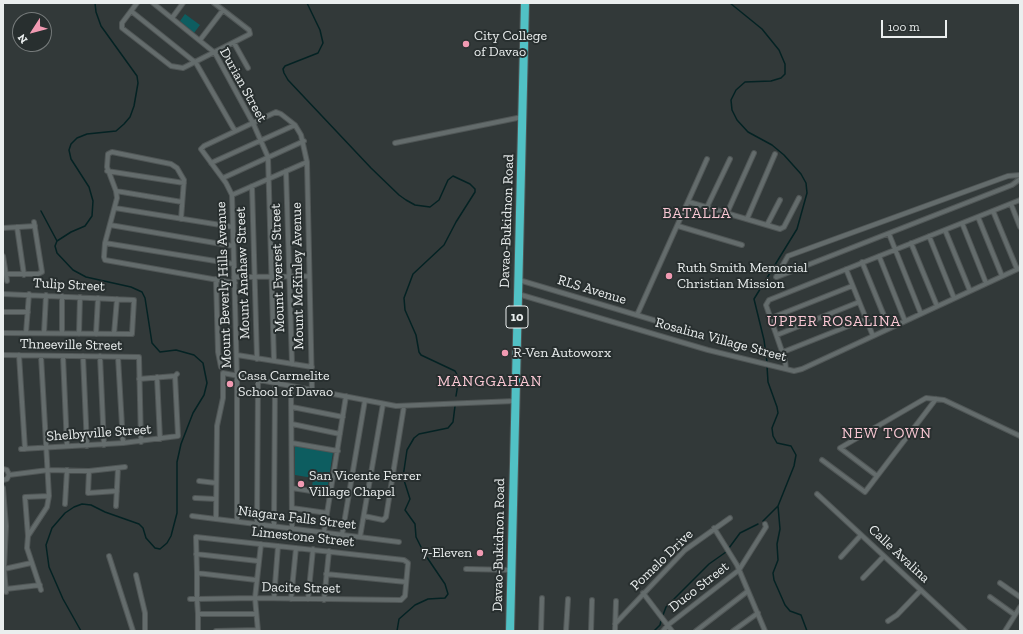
<!DOCTYPE html>
<html>
<head>
<meta charset="utf-8">
<style>
	body { margin:0 }
	#map { position:relative; width:1023px; height:634px; overflow:hidden; background:#323939; font-family:"Zilla Slab",serif }
	canvas { display:block }
	.frame { position:absolute; inset:0; border:4px solid #eaeeee; pointer-events:none }
	.north { position:absolute; left:12px; top:12px; width:40px; height:40px; box-sizing:border-box; background:#282f2f; border:1px solid #767b7b; border-radius:50%; rotate:234deg; font-size:11px; font-weight:700; line-height:16px; text-align:center; color:#eaeeee }
	.north::after { content:''; display:block; margin:auto; width:14px; height:18px; background:#f19ab2; clip-path:polygon(50% 0,100% 100%,50% 72%,0 100%) }
	.scale { position:absolute; left:881px; top:20px; width:66px; height:18px; box-sizing:border-box; border:2px solid #eaeeee; border-top:0; padding-left:5px; font-size:12px; line-height:14px; white-space:nowrap; color:#eaeeee; -webkit-text-stroke:3px #282f2f; paint-order:stroke }
</style>
</head>
<body>
<div id="map">
<canvas width="1023" height="634"></canvas>
<div class="frame"></div>
<div class="north">N</div>
<div class="scale">100 m</div>
</div>
<script>
const c = document.querySelector('canvas').getContext('2d');
c.lineJoin = 'round';
function fill(path, color) { c.fillStyle = color; c.fill(path, 'evenodd'); }
const poly = rows => new Path2D(rows.map(r => 'M' + r).join(''));
function stroke(path, color, width, dash) { c.strokeStyle = color; c.lineWidth = width; c.lineCap = dash ? 'butt' : 'round'; c.setLineDash(dash || []); c.stroke(path); }
function label(font, color, halo, rows, align = 'center') {
  c.font = font + ' "Zilla Slab",serif'; c.lineWidth = 4; c.setLineDash([]); c.textBaseline = 'middle'; c.strokeStyle = halo; c.fillStyle = color; for (const [text, x, y, turn = 0] of rows) {
    c.save(); c.translate(x, y); c.rotate((+turn || 0) * Math.PI / 180); c.textAlign = isNaN(turn) ? turn : align; if (halo) c.strokeText(text, 0, 0); c.fillText(text, 0, 0); c.restore();
  }
}
const green = poly([
	[185,14,200,25,194,33,180,21],
	[295,446,333,452,327,491,312,488,313,478,295,475]
]);
const stream = poly([
	[307,3,320,30,323,43,318,53,285,66,283,69,284,73,288,80,371,168,399,195,406,200,415,205,430,207,439,200,448,180,453,176,470,184,475,189,475,192,456,222,444,245,413,274,404,298,405,310,416,335,419,352,421,355,455,371,459,378,456,396],
	[730,3,762,29,779,50,785,64,785,74,781,78,771,81,745,82,736,90,731,100,732,110,737,120,748,132,772,145,784,155,801,174,806,183,807,193,797,229,754,299,764,340,767,362],
	[41,211,57,241],
	[778,506,780,529,777,544,778,560,773,573,774,580,785,605,790,611,801,615,807,631],
	[763,521,778,506,794,466,796,455,791,446,777,443,773,436,772,428,778,413,777,407,768,382,767,366],
	[729,548,740,533,758,524],
	[663,615,666,607,709,564,726,552],
	[81,631,63,599,49,567,46,545,52,528,65,513,74,507,82,504,91,505,105,512,139,524,143,528,146,538,155,548,160,549,167,543,171,536,177,513,177,462,181,444,193,413,204,395,207,383,203,363,194,355,176,350,160,352,152,343,145,298,142,292,131,287,86,277,73,270,57,253,55,246,57,241,71,232,85,226,92,216,93,201,89,187,71,159,69,150,71,144,77,138,87,134,116,131,124,124,130,117,134,106,138,83,137,76,101,26,96,12,95,3],
	[397,631,399,619,415,605,428,599,445,598,448,594,445,584,424,553,416,537,415,524,405,510,410,499,403,477,407,450,414,438,419,434,448,428,453,422,455,406],
	[654,631,660,625,661,621]
]);
const street = poly([
	[137,3,122,23,122,28,171,66,183,68,250,34,249,30,214,3],
	[153,3,215,53,253,123,268,157,274,361],
	[131,11,196,63,235,131],
	[172,18,183,3],
	[200,40,223,10],
	[234,43,248,68],
	[395,143,522,117],
	[211,163,295,125],
	[107,171,184,183],
	[286,171,292,364],
	[223,178,304,141],
	[252,186,257,359],
	[116,191,182,202],
	[232,195,307,162],
	[689,202,780,229,784,227,799,198],
	[1011,204,1020,227],
	[707,207,730,159],
	[115,208,233,227],
	[993,211,1017,269],
	[727,213,754,153],
	[978,217,1002,276],
	[181,219,184,180,177,168,171,164,112,152,108,154,107,167,116,191,117,198,105,243,104,257,105,260,235,283],
	[747,219,775,154],
	[962,223,986,283],
	[110,225,233,246],
	[767,225,780,200],
	[678,226,742,245],
	[17,227,24,275],
	[3,228,35,226],
	[945,230,970,291],
	[889,234,921,314],
	[929,236,954,298],
	[105,243,234,264],
	[911,243,937,306],
	[3,256,7,281],
	[879,256,905,321],
	[862,262,889,328],
	[846,269,873,336],
	[6,274,38,274,42,272,34,222],
	[234,277,309,276],
	[776,277,788,256,1008,176,1020,175],
	[777,277,1012,185,1020,179],
	[216,279,218,352,221,367],
	[519,280,660,322],
	[3,294,134,300,132,334,3,333],
	[518,294,708,350,794,371,802,369,1020,268],
	[3,312,28,312],
	[637,315,707,159],
	[771,318,852,286],
	[26,333,29,294],
	[44,333,46,295],
	[62,333,62,296],
	[79,334,80,297],
	[96,334,98,298],
	[114,334,117,299],
	[777,335,859,302],
	[783,352,866,319],
	[3,355,139,357,141,442],
	[19,355,25,449],
	[237,355,312,367],
	[63,356,67,446],
	[83,356,87,446],
	[100,356,104,445],
	[118,357,123,443],
	[786,369,785,360,766,305,769,300,1020,200],
	[157,377,160,439],
	[139,379,175,376,177,374],
	[291,386,292,528],
	[292,407,343,417],
	[292,424,340,434],
	[292,443,338,451],
	[21,449,123,443,178,436,175,376],
	[822,460,865,492,936,399],
	[3,469,7,470,9,475,7,479,3,480],
	[89,471,88,493,117,491],
	[9,475,48,470,89,471,125,467],
	[877,476,840,448,926,398,944,400,1020,436],
	[199,481,216,483],
	[3,488,6,526,4,569,6,592],
	[292,488,330,494],
	[817,494,965,631],
	[195,498,216,499],
	[65,504,67,470],
	[116,506,118,468],
	[292,508,327,513],
	[192,516,399,542],
	[364,516,383,520,386,517,404,406],
	[216,519,217,426,223,398,223,373,396,406,515,401],
	[237,521,237,376,232,195,226,183,201,149,204,146,276,112,281,114,295,125,301,135,307,162,312,390],
	[257,524,258,380],
	[274,526,275,383],
	[714,528,737,565,765,631],
	[324,532,346,396],
	[342,535,365,400],
	[28,536,47,507,49,496,41,356],
	[360,537,383,404],
	[196,554,258,561],
	[109,556,133,631],
	[841,557,861,535],
	[4,569,31,563],
	[466,569,511,570],
	[197,573,256,580],
	[326,574,406,582],
	[136,575,145,613,145,631],
	[863,578,884,556],
	[1000,583,1020,597],
	[6,589,40,585],
	[41,590,27,548,28,536,25,497,49,496],
	[643,593,672,631],
	[990,597,1015,615],
	[274,598,278,546],
	[190,599,197,599,255,598,401,600,405,596,408,563,404,560,196,537,197,573,197,599,198,614,198,631],
	[291,599,296,548],
	[308,599,313,549],
	[324,600,329,551],
	[198,614,256,614],
	[888,621,897,615,921,590],
	[615,624,685,550,730,518],
	[216,631,258,630],
	[258,631,255,598,261,544],
	[541,631,542,598],
	[566,631,568,599],
	[591,631,592,600],
	[615,631,616,601],
	[663,631,668,625,739,570,766,527,765,524],
	[696,631,748,591],
	[733,631,758,613],
	[1005,631,1020,607]
]);
const highway = poly([
	[510,631,525,3]
]);
const markers = [
	[466,44,4,"#f19ab2"],
	[669,276,4,"#f19ab2"],
	[505,353,4,"#f19ab2"],
	[230,384,4,"#f19ab2"],
	[301,484,4,"#f19ab2"],
	[480,553,4,"#f19ab2"]
];
const shields = [
	[517,317,22]
];
const shieldNames = [
	["10",517,317]
];
const poiNames = [
	["City College",474,36],
	["of Davao",474,52],
	["Ruth Smith Memorial",677,268],
	["Christian Mission",677,284],
	["R-Ven Autoworx",513,353],
	["Casa Carmelite",238,376],
	["School of Davao",238,392],
	["San Vicente Ferrer",309,476],
	["Village Chapel",309,492],
	["7-Eleven",472,553,"right"]
];
const streetNames = [
	["Durian Street",243,85,61],
	["Davao-Bukidnon Road",507,221,-88],
	["Mount Everest Street",278,268,-92],
	["Mount Anahaw Street",243,273,-92],
	["Mount McKinley Avenue",298,276,-91],
	["Tulip Street",69,285,3],
	["Mount Beverly Hills Avenue",224,285,-92],
	["RLS Avenue",592,290,17],
	["Rosalina Village Street",721,340,15],
	["Thneeville Street",71,345,1],
	["Shelbyville Street",99,433,-4],
	["Niagara Falls Street",297,518,7],
	["Limestone Street",303,537,6],
	["Davao-Bukidnon Road",499,545,-89],
	["Calle Avalina",899,554,43],
	["Pomelo Drive",662,560,-44],
	["Duco Street",699,587,-38],
	["Dacite Street",301,588,1]
];
const neighbourhoodNames = [
	["BATALLA",697,214],
	["UPPER ROSALINA",834,322],
	["MANGGAHAN",490,382],
	["NEW TOWN",887,434]
];
fill(green, '#0d5d60');
stroke(stream, '#042223', 1.5);
stroke(street, '#505656', 6);
stroke(highway, '#505656', 10);
stroke(street, '#646c6c', 4);
stroke(highway, '#51c1c5', 8);
for (const [x, y, r, color] of markers) { const dot = new Path2D(); dot.arc(x, y, r, 0, 2 * Math.PI); c.fillStyle = color; c.fill(dot); stroke(dot, '#282f2f', 1.5); }
for (const [x, y, w] of shields) { const box = new Path2D(); box.roundRect(x - w / 2, y - 11, w, 22, 3); c.fillStyle = '#282f2f'; c.fill(box); stroke(box, '#eaeeee', 1); }
label('bold 13px', '#eaeeee', null, shieldNames);
label('14px', '#eaeeee', '#282f2f', poiNames, 'left');
label('14px', '#eaeeee', '#282f2f', streetNames);
c.letterSpacing = '1px';
label('15px', '#fac8d4', '#282f2f', neighbourhoodNames);
c.letterSpacing = '0px';
</script>
</body>
</html>
